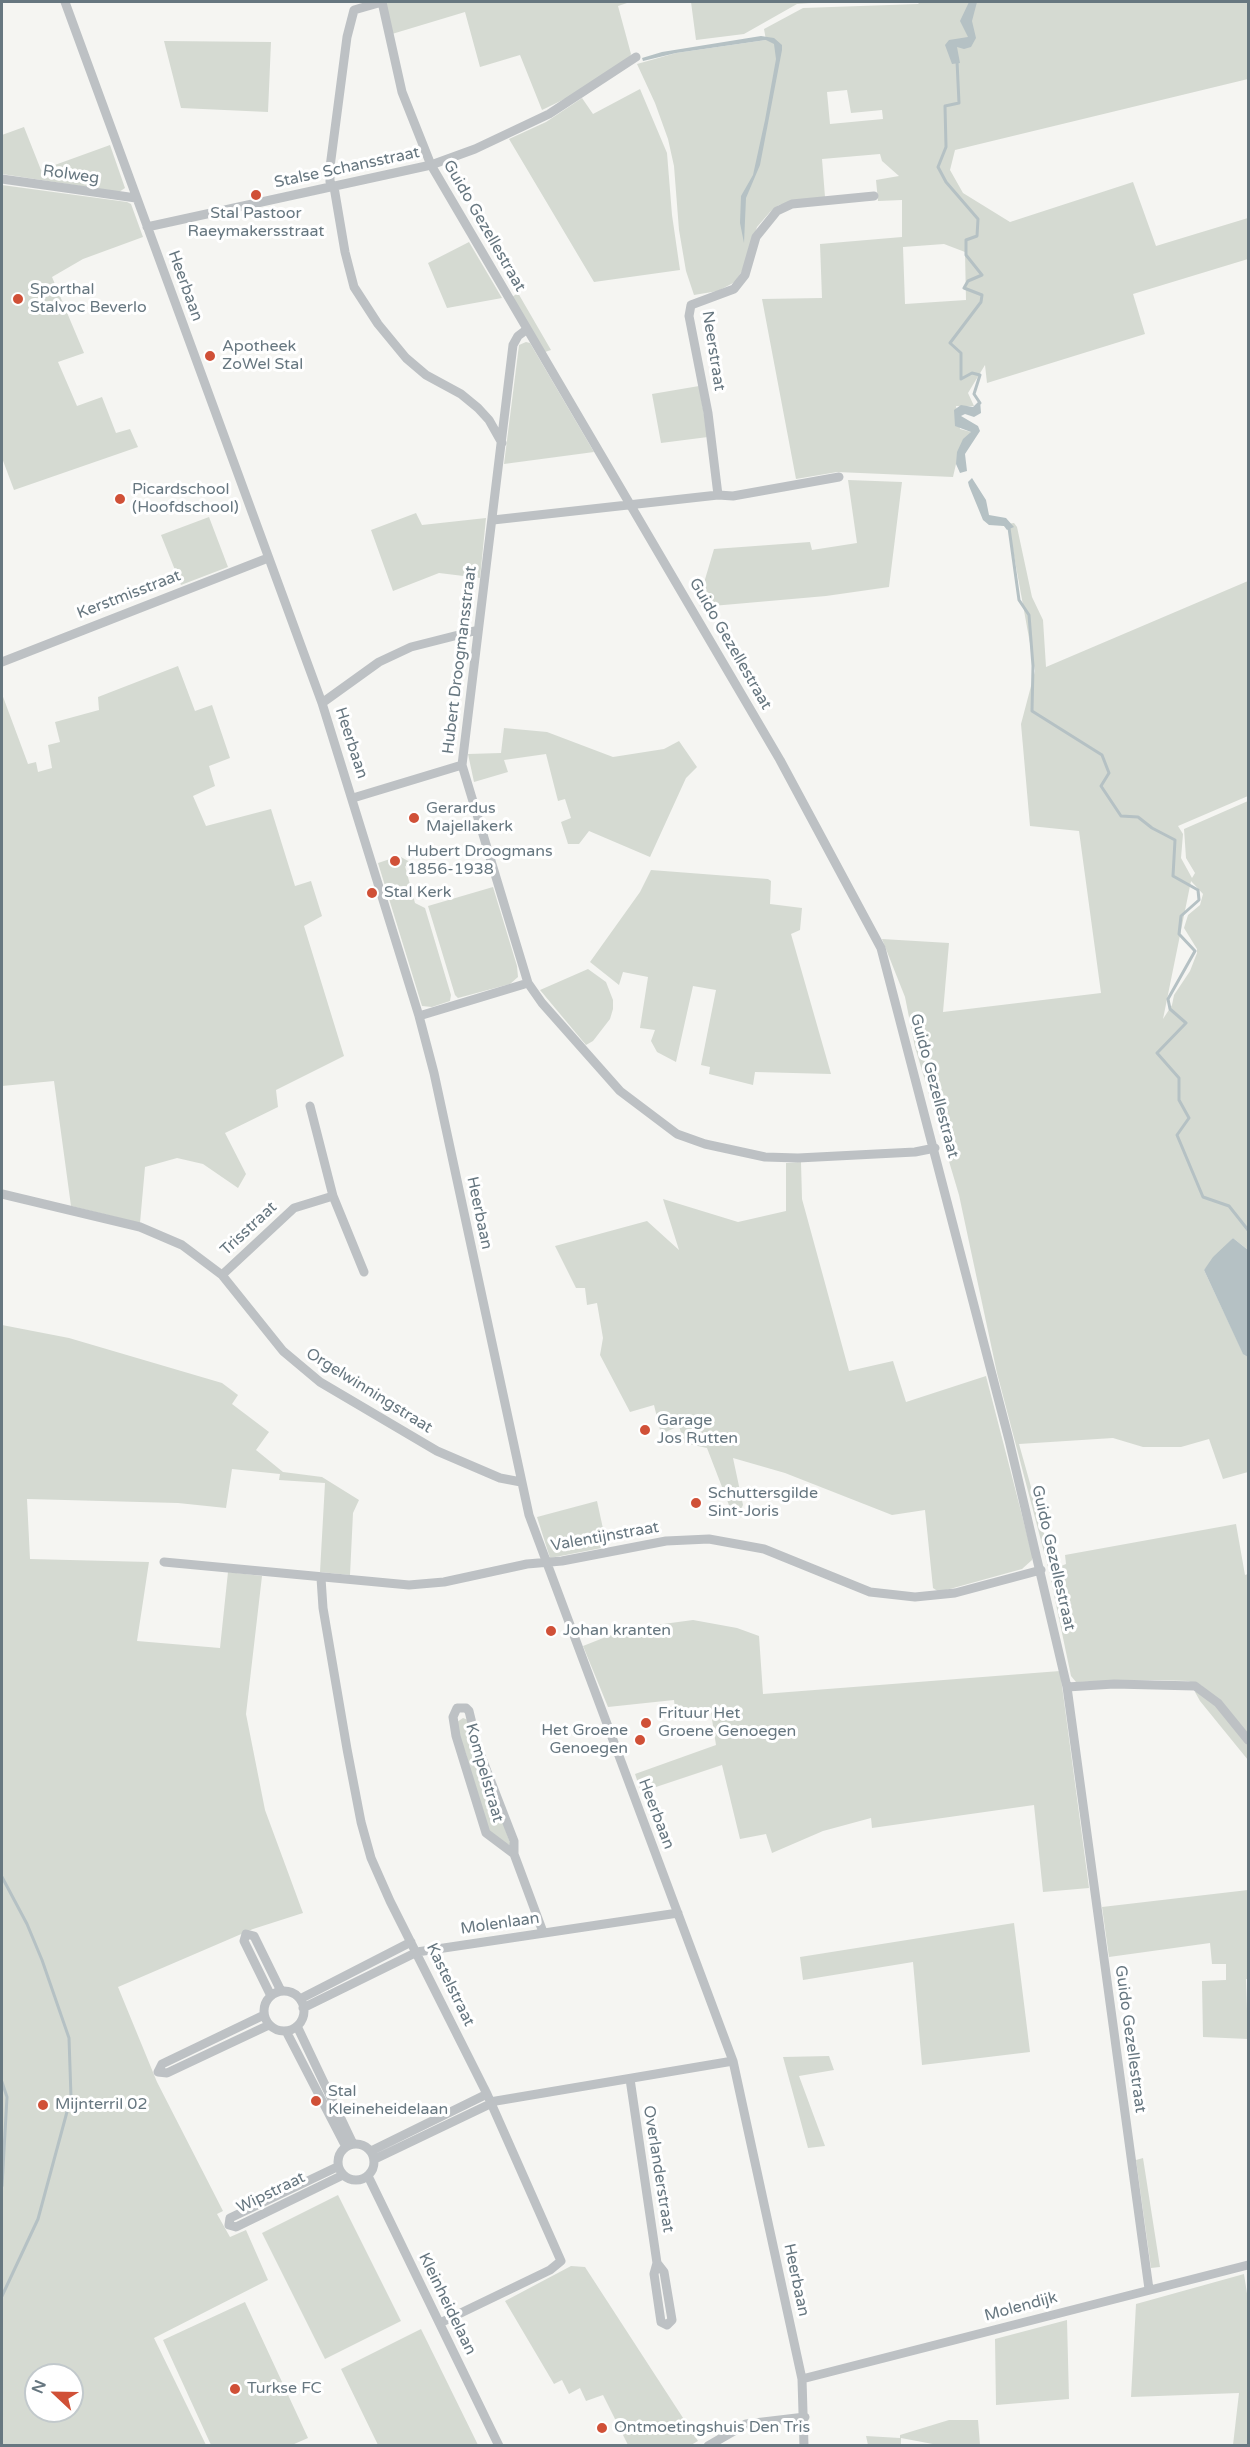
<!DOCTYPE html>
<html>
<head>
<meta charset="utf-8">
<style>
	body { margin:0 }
	#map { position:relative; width:1250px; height:2447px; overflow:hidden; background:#f5f5f2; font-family:"Varela Round",sans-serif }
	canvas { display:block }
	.frame { position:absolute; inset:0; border:3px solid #677780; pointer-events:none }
	.north { position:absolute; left:24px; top:2363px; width:60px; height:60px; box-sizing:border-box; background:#fff; border:2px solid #c2c9cc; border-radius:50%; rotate:292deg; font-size:16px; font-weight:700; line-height:24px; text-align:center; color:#677780 }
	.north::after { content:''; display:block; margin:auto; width:21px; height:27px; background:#d05037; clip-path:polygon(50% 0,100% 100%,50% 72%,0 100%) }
</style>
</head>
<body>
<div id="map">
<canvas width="1250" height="2447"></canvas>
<div class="frame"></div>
<div class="north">N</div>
</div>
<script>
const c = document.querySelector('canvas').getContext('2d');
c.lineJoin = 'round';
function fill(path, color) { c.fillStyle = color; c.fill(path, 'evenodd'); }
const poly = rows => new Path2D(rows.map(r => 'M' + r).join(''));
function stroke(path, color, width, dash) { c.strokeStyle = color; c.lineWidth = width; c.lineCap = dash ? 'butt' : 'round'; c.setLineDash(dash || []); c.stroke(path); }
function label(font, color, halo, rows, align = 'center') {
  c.font = font + ' "Varela Round",sans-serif'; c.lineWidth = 6; c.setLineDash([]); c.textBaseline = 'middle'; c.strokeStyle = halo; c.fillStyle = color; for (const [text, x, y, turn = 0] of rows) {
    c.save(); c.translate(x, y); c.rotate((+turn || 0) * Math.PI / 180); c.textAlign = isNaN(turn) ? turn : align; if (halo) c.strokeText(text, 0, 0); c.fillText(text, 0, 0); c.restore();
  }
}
const green = poly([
	[386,2,630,2,618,6,631,54,628,60,575,94,542,110,520,55,480,67,465,12,392,34],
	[691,2,826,2,797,4,744,34,696,40],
	[920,2,1248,2,1248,79,955,150,950,170,963,193,1010,222,1133,182,1156,246,1248,218,1248,259,1133,294,1145,334,987,383,985,365,968,393,974,406,956,406,960,429,971,432,956,464,953,477,837,472,796,479,762,299,822,298,820,244,902,237,902,200,878,201,876,180,899,176,882,161,880,154,822,159,825,197,779,205,770,212,757,227,744,268,735,282,718,291,694,295,686,271,679,230,674,166,668,139,655,103,637,64,676,53,766,40,764,29,803,8,918,4],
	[847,90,851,113,882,110,883,119,830,124,827,92],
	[944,244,965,252,966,300,905,304,903,247],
	[164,41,271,42,268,112,181,108],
	[640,89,667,153,672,215,680,270,594,282,509,139,546,122,582,98,593,114],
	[24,127,41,170,110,145,125,188,119,192,2,174,2,135],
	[2,185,127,202,131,204,143,237,83,259,52,277,84,353,58,362,77,406,102,397,116,433,130,429,138,447,14,490,2,458],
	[469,242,502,298,447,308,428,263],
	[518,293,551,350,545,352,512,297],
	[526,342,530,343,594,452,504,464,519,345],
	[699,386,708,437,661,443,652,394],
	[848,480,902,482,889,587,826,596,701,607,698,603,714,549,810,542,812,550,857,543],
	[416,513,422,525,486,518,480,578,439,573,393,591,371,530],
	[209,517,228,567,181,585,161,535],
	[1014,523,1017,527,1032,597,1043,620,1046,667,1248,581,1248,796,1178,826,1183,834,1181,858,1192,878,1195,873,1186,858,1184,829,1248,801,1248,1250,1233,1238,1204,1270,1243,1353,1248,1357,1248,1472,1223,1479,1209,1439,1181,1447,1143,1447,1113,1438,1019,1444,1054,1569,1066,1564,1065,1555,1236,1524,1245,1575,1248,1574,1248,1760,1200,1701,1195,1692,1202,1686,1188,1681,1154,1680,1076,1682,1071,1676,1049,1571,997,1373,959,1195,915,1047,905,997,882,939,949,943,943,1012,1101,993,1079,831,1030,826,1021,724,1035,671,1009,528,1001,525],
	[1191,881,1203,894,1200,905,1188,915,1184,928,1197,949,1197,953,1190,971,1174,995,1172,1005,1163,1019],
	[178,666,195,711,212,705,230,758,209,766,215,786,193,796,206,826,271,809,295,886,311,881,322,916,304,926,344,1056,276,1090,278,1107,225,1133,246,1174,238,1188,203,1164,177,1158,145,1167,140,1223,71,1206,54,1081,2,1086,2,694,28,764,36,762,38,772,52,768,48,745,60,742,55,722,99,710,98,697],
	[504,728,547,732,613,757,664,749,679,741,697,767,686,778,650,857,589,831,579,844,568,844,561,822,571,818,565,799,558,801,546,754,504,760,508,772,474,782,468,754,501,753],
	[399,856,410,862,413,870,405,866,415,903,425,908,451,995,450,1001,432,1007,422,1006,378,863],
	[651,870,768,879,771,881,770,904,802,908,800,930,791,934,831,1074,755,1072,753,1085,709,1074,710,1067,701,1065,716,990,693,986,676,1062,657,1052,651,1041,655,1030,640,1028,648,977,623,972,619,985,590,962,640,892],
	[493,887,517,966,518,977,510,984,458,998,455,995,428,906],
	[588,969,606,982,613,1000,613,1009,610,1019,593,1041,586,1045,540,990],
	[801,1162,802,1199,849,1371,893,1361,906,1402,986,1376,1032,1554,1032,1560,1022,1569,939,1592,933,1588,925,1510,892,1515,785,1473,733,1458,743,1505,741,1509,732,1513,707,1448,684,1443,679,1426,661,1434,654,1405,630,1412,600,1355,603,1338,597,1303,587,1305,585,1288,576,1288,555,1246,647,1221,679,1250,663,1199,738,1222,786,1211,786,1163],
	[2,1325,69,1338,222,1383,238,1395,232,1404,269,1432,256,1450,283,1472,322,1477,359,1500,353,1513,350,1575,320,1572,325,1483,279,1480,280,1474,232,1469,226,1508,178,1503,27,1499,30,1559,149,1562,137,1641,220,1648,228,1572,262,1576,246,1714,265,1810,303,1913,253,1929,118,1987,157,2082,223,2211,217,2214,230,2237,246,2230,268,2280,154,2338,206,2445,2,2445],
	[36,2375,72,2375,72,2411,36,2411],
	[597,1501,607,1547,550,1558,537,1517],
	[693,1620,737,1628,759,1636,763,1694,1060,1671,1089,1888,1043,1892,1034,1805,872,1828,871,1818,823,1831,772,1853,766,1834,740,1839,722,1765,641,1792,635,1774,716,1745,711,1713,676,1717,674,1700,608,1707,583,1646,626,1629],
	[463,1718,468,1720,511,1846,491,1836,475,1794,466,1754,460,1738,457,1722],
	[1248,1890,1248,1979,1246,1979,1248,2039,1203,2037,1202,1981,1226,1980,1226,1964,1212,1964,1210,1943,1109,1957,1102,1907],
	[1014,1923,1030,2052,922,2065,913,1962,803,1980,800,1957],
	[829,2056,834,2070,799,2076,825,2146,808,2148,783,2057],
	[1143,2158,1160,2267,1151,2268,1136,2160],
	[338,2195,401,2321,325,2359,262,2233],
	[571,2266,585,2267,698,2441,691,2445,628,2445,603,2395,586,2401,580,2388,569,2394,562,2380,554,2384,505,2301],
	[1244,2274,1248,2300,1248,2445,1233,2445,1239,2393,1131,2397,1136,2304],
	[245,2302,308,2438,292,2445,211,2445,163,2340],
	[1067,2320,1069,2399,996,2405,995,2339],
	[421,2329,478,2445,378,2445,341,2369],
	[949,2420,978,2420,980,2445,938,2445,901,2438,901,2445,868,2445,866,2436,900,2438,900,2435]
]);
const water = poly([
	[969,2,977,2,972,21,976,38,971,47,964,49,957,47,960,63,952,64,945,45,949,40,968,37,960,21],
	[761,36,774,38,782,45,782,50,760,165,746,198,744,243,740,223,741,196,753,175,765,120,776,59,774,44,766,40,676,53,643,61,642,58,662,52],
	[980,400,981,413,974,417,965,414,961,416,978,426,980,431,965,454,967,471,960,473,956,464,957,452,963,439,971,432,955,426,954,410,961,405,973,407],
	[972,478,986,500,989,515,1006,518,1014,527,1007,530,1004,526,989,525,983,520,969,486,968,482],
	[1233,1238,1248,1250,1248,1357,1243,1354,1204,1270,1213,1257]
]);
const stream = poly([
	[957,61,959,103,945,106,946,147,938,167,946,182,978,219,977,236,966,240,966,255,982,275,968,281,964,288,982,295,981,302,950,343,961,353,961,379,972,373,980,375,974,394,980,403],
	[1009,528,1019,600,1029,615,1033,666,1032,711,1102,755,1109,773,1101,786,1121,816,1138,817,1152,828,1175,840,1173,876,1198,890,1199,900,1181,916,1179,934,1195,951,1168,999,1170,1009,1186,1023,1157,1053,1179,1078,1179,1100,1189,1118,1177,1135,1203,1197,1229,1206,1248,1230],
	[2,1877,27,1924,42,1960,69,2038,71,2097,38,2219,2,2296],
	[2,2082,7,2097,2,2186]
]);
const minor = poly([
	[65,2,322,703,419,1016,434,1073,529,1515,733,2061,802,2379,804,2446],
	[382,2,402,92,431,165,780,760,881,948,1009,1440,1067,1687,1149,2289],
	[382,2,354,10,347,37,330,167,330,182,334,187,345,252,354,287,378,324,406,358,426,375,461,394,478,408,489,420,502,443],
	[2,179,136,198],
	[147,227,431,165,475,149,549,114,636,57],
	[526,330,518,336,513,345,462,765,528,983,542,1003,620,1091,677,1134,705,1144,765,1157,798,1158,915,1152,935,1148],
	[718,495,733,496,839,477],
	[493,520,718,495,708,413,689,316,691,305,734,289,745,275,756,237,777,211,792,204,874,196],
	[2,662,268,558],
	[322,703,379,662,411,647,478,630],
	[353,798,462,765],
	[419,1016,528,983],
	[310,1106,333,1196,364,1272],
	[2,1194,140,1227,182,1245,222,1275,283,1351,320,1382,437,1451,500,1478,521,1482],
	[222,1275,294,1208,333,1196],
	[164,1562,409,1585,444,1582,527,1564,562,1561,666,1541,709,1539,764,1549,870,1592,915,1597,955,1593,1041,1570],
	[321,1578,323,1608,347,1749,361,1822,371,1858,390,1901,487,2094,561,2261,550,2270,440,2323],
	[1067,1687,1114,1684,1195,1686,1218,1703,1248,1740],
	[514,1854,486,1833,456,1736,453,1717,457,1708,466,1708,469,1711,478,1748,514,1841,514,1854,543,1932],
	'264 2011a20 20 0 1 1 40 0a20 20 0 1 1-40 0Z',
	[271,1996,244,1941,246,1934,254,1936,281,1991],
	[300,1999,411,1942],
	[303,2008,417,1952,678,1913],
	[264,2015,162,2064,158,2072,167,2073,269,2025],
	[297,2026,353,2144],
	[286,2031,346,2147],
	[630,2079,657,2263,654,2274,661,2322,667,2325,672,2320,664,2272,657,2263],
	[490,2102,733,2061],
	'338 2162a18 18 0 1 1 36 0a18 18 0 1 1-36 0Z',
	[371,2151,487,2094],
	[375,2159,490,2104],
	[337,2167,230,2218,229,2225,236,2227,343,2175],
	[368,2176,499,2446],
	[802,2379,1248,2265],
	[708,2446,746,2424,805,2417]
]);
const markers = [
	[256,195,6,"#d05037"],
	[18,299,6,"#d05037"],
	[210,356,6,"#d05037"],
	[120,499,6,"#d05037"],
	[414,818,6,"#d05037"],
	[395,861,6,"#d05037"],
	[372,893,6,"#d05037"],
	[645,1430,6,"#d05037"],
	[696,1503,6,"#d05037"],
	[551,1631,6,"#d05037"],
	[646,1723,6,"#d05037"],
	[640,1740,6,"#d05037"],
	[316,2101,6,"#d05037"],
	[43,2105,6,"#d05037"],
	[235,2389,6,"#d05037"],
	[602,2428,6,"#d05037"]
];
const streetNames = [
	["Stalse Schansstraat",347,168,-12],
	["Rolweg",71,175,8],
	["Guido Gezellestraat",484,226,60],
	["Heerbaan",185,286,70],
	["Neerstraat",713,351,81],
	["Kerstmisstraat",129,595,-21],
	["Guido Gezellestraat",730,644,60],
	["Hubert Droogmansstraat",460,660,-83],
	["Heerbaan",351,743,72],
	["Guido Gezellestraat",934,1086,75],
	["Heerbaan",479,1213,78],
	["Trisstraat",249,1229,-43],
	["Orgelwinningstraat",369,1391,32],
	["Valentijnstraat",605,1537,-10],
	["Guido Gezellestraat",1053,1558,77],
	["Kompelstraat",484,1773,74],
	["Heerbaan",656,1814,69],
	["Molenlaan",500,1924,-8],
	["Kastelstraat",450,1985,64],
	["Guido Gezellestraat",1130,2039,82],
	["Overlanderstraat",658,2169,81],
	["Wipstraat",271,2193,-26],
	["Heerbaan",796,2280,78],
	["Kleinheidelaan",447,2304,64],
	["Molendijk",1021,2307,-15]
];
const poiNames = [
	["Stal Pastoor",256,214,"center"],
	["Raeymakersstraat",256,232,"center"],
	["Sporthal",30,290],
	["Stalvoc Beverlo",30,308],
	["Apotheek",222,347],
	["ZoWel Stal",222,365],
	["Picardschool",132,490],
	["(Hoofdschool)",132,508],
	["Gerardus",426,809],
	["Majellakerk",426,827],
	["Hubert Droogmans",407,852],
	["1856-1938",407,870],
	["Stal Kerk",384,893],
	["Garage",657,1421],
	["Jos Rutten",657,1439],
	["Schuttersgilde",708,1494],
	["Sint-Joris",708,1512],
	["Johan kranten",563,1631],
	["Frituur Het",658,1714],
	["Groene Genoegen",658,1732],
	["Het Groene",628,1731,"right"],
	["Genoegen",628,1749,"right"],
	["Stal",328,2092],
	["Kleineheidelaan",328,2110],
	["Mijnterril 02",55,2105],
	["Turkse FC",247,2389],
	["Ontmoetingshuis Den Tris",614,2428]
];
fill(green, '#d5dad2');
fill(water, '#b5c1c4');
stroke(stream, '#b5c1c4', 3);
stroke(minor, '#bdc1c4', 9);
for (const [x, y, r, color] of markers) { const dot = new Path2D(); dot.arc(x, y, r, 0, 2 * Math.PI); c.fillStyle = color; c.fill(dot); stroke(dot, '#fff', 2); }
label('16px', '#677780', '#fff', streetNames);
label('16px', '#677780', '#fff', poiNames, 'left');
</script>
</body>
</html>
